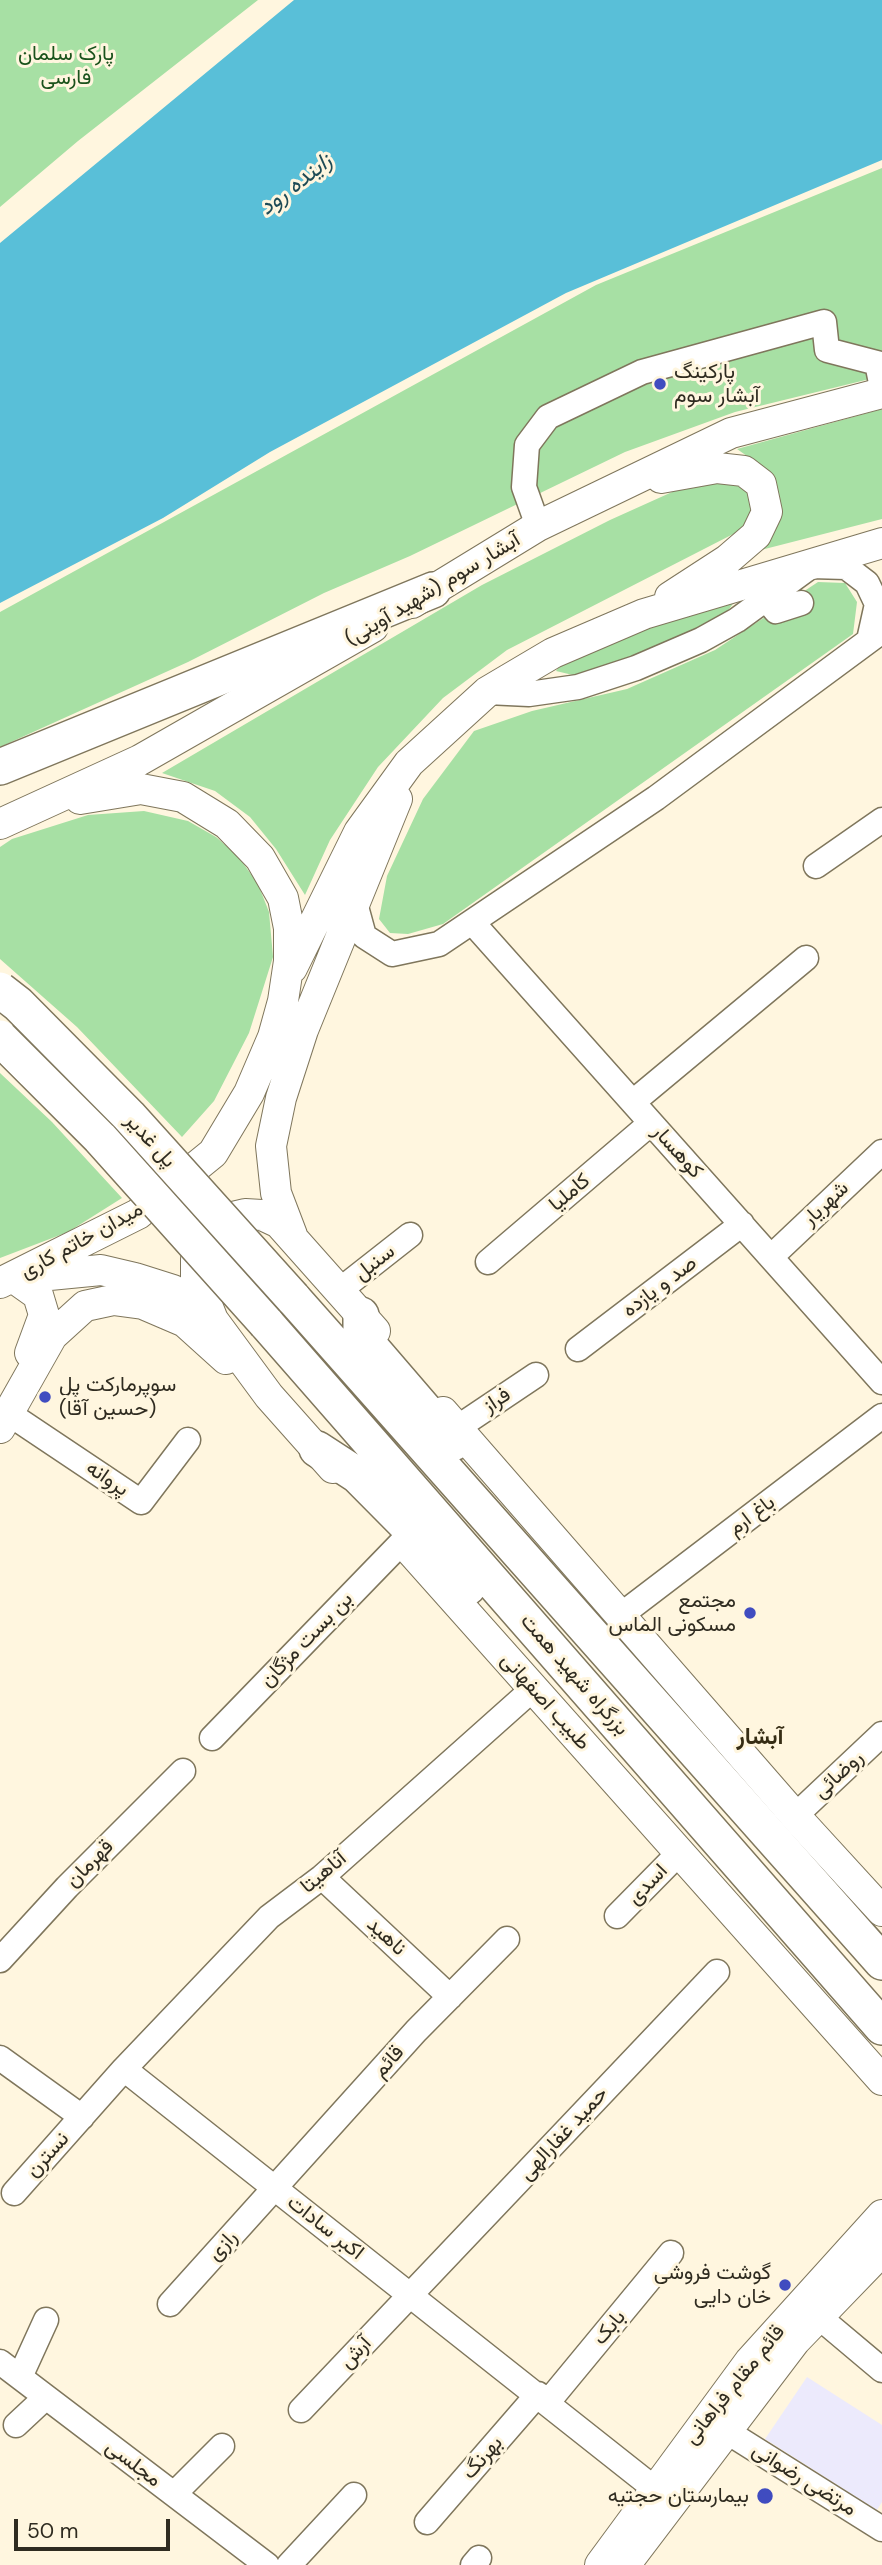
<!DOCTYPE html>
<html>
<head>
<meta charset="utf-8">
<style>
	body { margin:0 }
	#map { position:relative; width:882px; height:2565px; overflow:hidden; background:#fff6df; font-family:"DM Sans",sans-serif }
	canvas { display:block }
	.scale { position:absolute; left:14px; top:2519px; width:156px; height:32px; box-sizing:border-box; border:4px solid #2f2b20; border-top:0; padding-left:9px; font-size:21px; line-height:24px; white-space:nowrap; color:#2f2b20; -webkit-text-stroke:5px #fff6df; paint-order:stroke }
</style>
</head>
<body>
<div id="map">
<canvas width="882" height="2565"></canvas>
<div class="scale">50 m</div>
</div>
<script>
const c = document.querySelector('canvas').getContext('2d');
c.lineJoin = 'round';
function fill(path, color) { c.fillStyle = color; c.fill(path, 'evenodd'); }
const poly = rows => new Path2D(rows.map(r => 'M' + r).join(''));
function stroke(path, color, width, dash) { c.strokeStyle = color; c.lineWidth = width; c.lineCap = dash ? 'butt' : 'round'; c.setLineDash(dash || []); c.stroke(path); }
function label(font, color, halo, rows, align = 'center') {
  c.font = font + ' "DM Sans",Vazirmatn,sans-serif'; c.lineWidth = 6; c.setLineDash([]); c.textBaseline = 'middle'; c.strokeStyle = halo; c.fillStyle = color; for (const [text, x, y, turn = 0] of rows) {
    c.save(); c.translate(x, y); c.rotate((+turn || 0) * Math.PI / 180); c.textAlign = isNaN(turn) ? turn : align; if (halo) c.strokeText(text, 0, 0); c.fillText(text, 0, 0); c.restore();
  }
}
const education = poly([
	[807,2377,882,2425,882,2502,877,2510,765,2439]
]);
const green = poly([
	[0,0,258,0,78,141,0,207],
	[882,168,882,376,735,412,625,452,410,556,324,593,188,662,0,747,0,612,596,285],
	[882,409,882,519,757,551,754,461,737,449],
	[701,479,739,482,748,491,753,504,751,516,743,529,507,650,443,698,378,767,330,840,305,895,276,849,250,817,215,791,162,773,482,585,610,520],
	[818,582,845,583,857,602,853,634,443,924,408,934,390,933,379,919,387,876,423,799,474,731,532,711,627,689,715,650],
	[735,601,726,613,679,641,577,676,556,671,564,660,645,628],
	[144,811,188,821,216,837,238,856,258,884,269,912,273,957,249,1033,214,1101,182,1137,77,1027,0,959,0,847,12,839,88,815],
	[0,1073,52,1122,122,1198,68,1232,0,1258]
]);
const water = poly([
	[294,0,882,0,882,160,566,293,270,452,163,518,0,603,0,243]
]);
const minor = poly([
	[538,526,524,487,527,445,548,417,642,372,824,322,827,350,877,363,882,388],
	[766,599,776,611,801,603],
	[487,692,529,694,578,687,636,668,701,640,737,620,811,566,846,567,867,583,877,604,869,640],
	[816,866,882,820],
	[355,903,364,936,392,954,439,944,656,798,882,631],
	[472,922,882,1382],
	[633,1102,806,958],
	[771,1257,882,1152],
	[488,1262,651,1123],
	[340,1290,410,1235],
	[578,1349,742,1224],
	[8,1413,141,1502,188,1440],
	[457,1428,536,1375],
	[621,1615,882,1416],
	[212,1738,402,1542],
	[795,1816,882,1734],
	[322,1877,450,1997],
	[617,1916,679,1853],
	[0,1960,67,1887,183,1771],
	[0,2058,82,2117],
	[124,2069,269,1917,322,1877,534,1688],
	[14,2193,124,2069,655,2489],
	[170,2304,416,2031,507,1939],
	[819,2317,882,2370],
	[0,2362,267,2565],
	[20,2377,46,2320],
	[548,2402,671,2253],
	[301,2410,717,1972],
	[16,2425,46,2397],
	[726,2431,882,2529],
	[174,2494,222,2446],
	[427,2522,538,2394],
	[289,2565,354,2495],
	[473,2565,479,2558]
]);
const major = poly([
	[661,478,717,468,744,471,761,484,767,512,756,535,727,560,670,597],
	[412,603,538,526,731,433,882,393],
	[0,824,140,760,373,627],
	[292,968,359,832,409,763,487,692,553,653,644,614,882,543],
	[292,1235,276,1193,271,1146,281,1098,303,1030,397,799],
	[29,1277,101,1270,135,1278,173,1290,211,1319],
	[14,1278,38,1295,44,1315,30,1353],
	[0,1283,138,1214,213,1153,249,1093,273,1037,283,1001,289,961,289,928,283,898,260,858,227,824,183,797,141,789,80,799],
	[443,1412,795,1816,882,1911],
	[0,1428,52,1336,85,1306,113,1300,143,1304,185,1322,226,1359],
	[333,1468,269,1396,213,1320,196,1277,196,1259,202,1242,213,1228,228,1218,245,1214,262,1215,279,1223,375,1331],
	[410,1550,882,2080],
	[600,2565,750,2361,882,2215],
	[625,2565,795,2341,882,2251]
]);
const highway = poly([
	[0,767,433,590],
	[293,1298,882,1962],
	[361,1315,361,1328,367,1343,453,1443],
	[266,1323,882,2027],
	[317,1449,357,1475,468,1587]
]);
const highwayBridge = poly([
	[0,990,18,1004,129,1116,293,1298],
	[0,1038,100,1138,266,1323]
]);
const markers = [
	[660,384,7,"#404cc0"],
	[45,1397,7,"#404cc0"],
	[750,1613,7,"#404cc0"],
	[785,2285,7,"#404cc0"],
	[765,2496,9,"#404cc0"]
];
const parkNames = [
	["پارک سلمان",66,54],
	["فارسی",66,78]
];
const poiNames = [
	["پارکینگ",674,372,"left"],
	["آبشار سوم",674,396,"left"],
	["سوپرمارکت پل",59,1385,"left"],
	["(حسین آقا)",59,1409,"left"],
	["مجتمع",736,1601],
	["مسکونی الماس",736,1625],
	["گوشت فروشی",771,2273],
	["خان دایی",771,2297],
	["بیمارستان حجتیه",749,2496]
];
const streetNames = [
	["آبشار سوم (شهید آوینی)",433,590,-31],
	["پل غدیر",150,1141,48],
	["کوهسار",677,1152,48],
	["کاملیا",570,1193,-40],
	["شهریار",826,1204,-43],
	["میدان خاتم کاری",82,1241,-29],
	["سنبل",375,1263,-38],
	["صد و یازده",660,1287,-37],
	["فراز",497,1401,-33],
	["پروانه",107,1479,34],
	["باغ ارم",752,1516,-37],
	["بن بست مژگان",307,1640,-46],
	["بزرگراه شهید همت",574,1675,49],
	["طبیب اصفهانی",545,1702,48],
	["روضائی",839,1775,-43],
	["قهرمان",90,1864,-45],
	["آناهیتا",324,1873,-40],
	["اسدی",648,1885,-46],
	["ناهید",386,1937,43],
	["قائم",389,2062,-48],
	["حمید غفارالهی",564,2134,-47],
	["نسترن",48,2155,-48],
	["اکبر سادات",325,2228,38],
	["رازی",223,2246,-47],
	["بابک",610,2328,-50],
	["آرش",356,2353,-46],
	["قائم مقام فراهانی",735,2385,-51],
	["بهرنگ",483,2458,-49],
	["مجلسی",133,2464,37],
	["مرتضی رضوانی",804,2480,32]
];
const waterNames = [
	["زاینده رود",296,185,-38]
];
const neighbourhoodNames = [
	["آبشار",760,1738]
];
fill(education, '#eceafc');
fill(green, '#a7e0a4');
fill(water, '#59bfd8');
stroke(minor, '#7f765c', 27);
stroke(major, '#7f765c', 32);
stroke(highway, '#7f765c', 38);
stroke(minor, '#fff', 24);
stroke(major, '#fff', 30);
stroke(highway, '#fff', 35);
stroke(highwayBridge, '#7f765c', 38, []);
stroke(highwayBridge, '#fff', 35);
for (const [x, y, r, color] of markers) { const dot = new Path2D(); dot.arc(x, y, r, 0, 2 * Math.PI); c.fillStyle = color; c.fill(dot); stroke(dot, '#fff6df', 2.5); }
label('21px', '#1a521b', '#fff6df', parkNames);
label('21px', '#2f2b20', '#fff6df', poiNames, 'right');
label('21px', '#2f2b20', '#fff6df', streetNames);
label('italic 23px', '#1e4b56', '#fff6df', waterNames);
label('bold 23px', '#362d15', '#fff6df', neighbourhoodNames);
</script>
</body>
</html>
